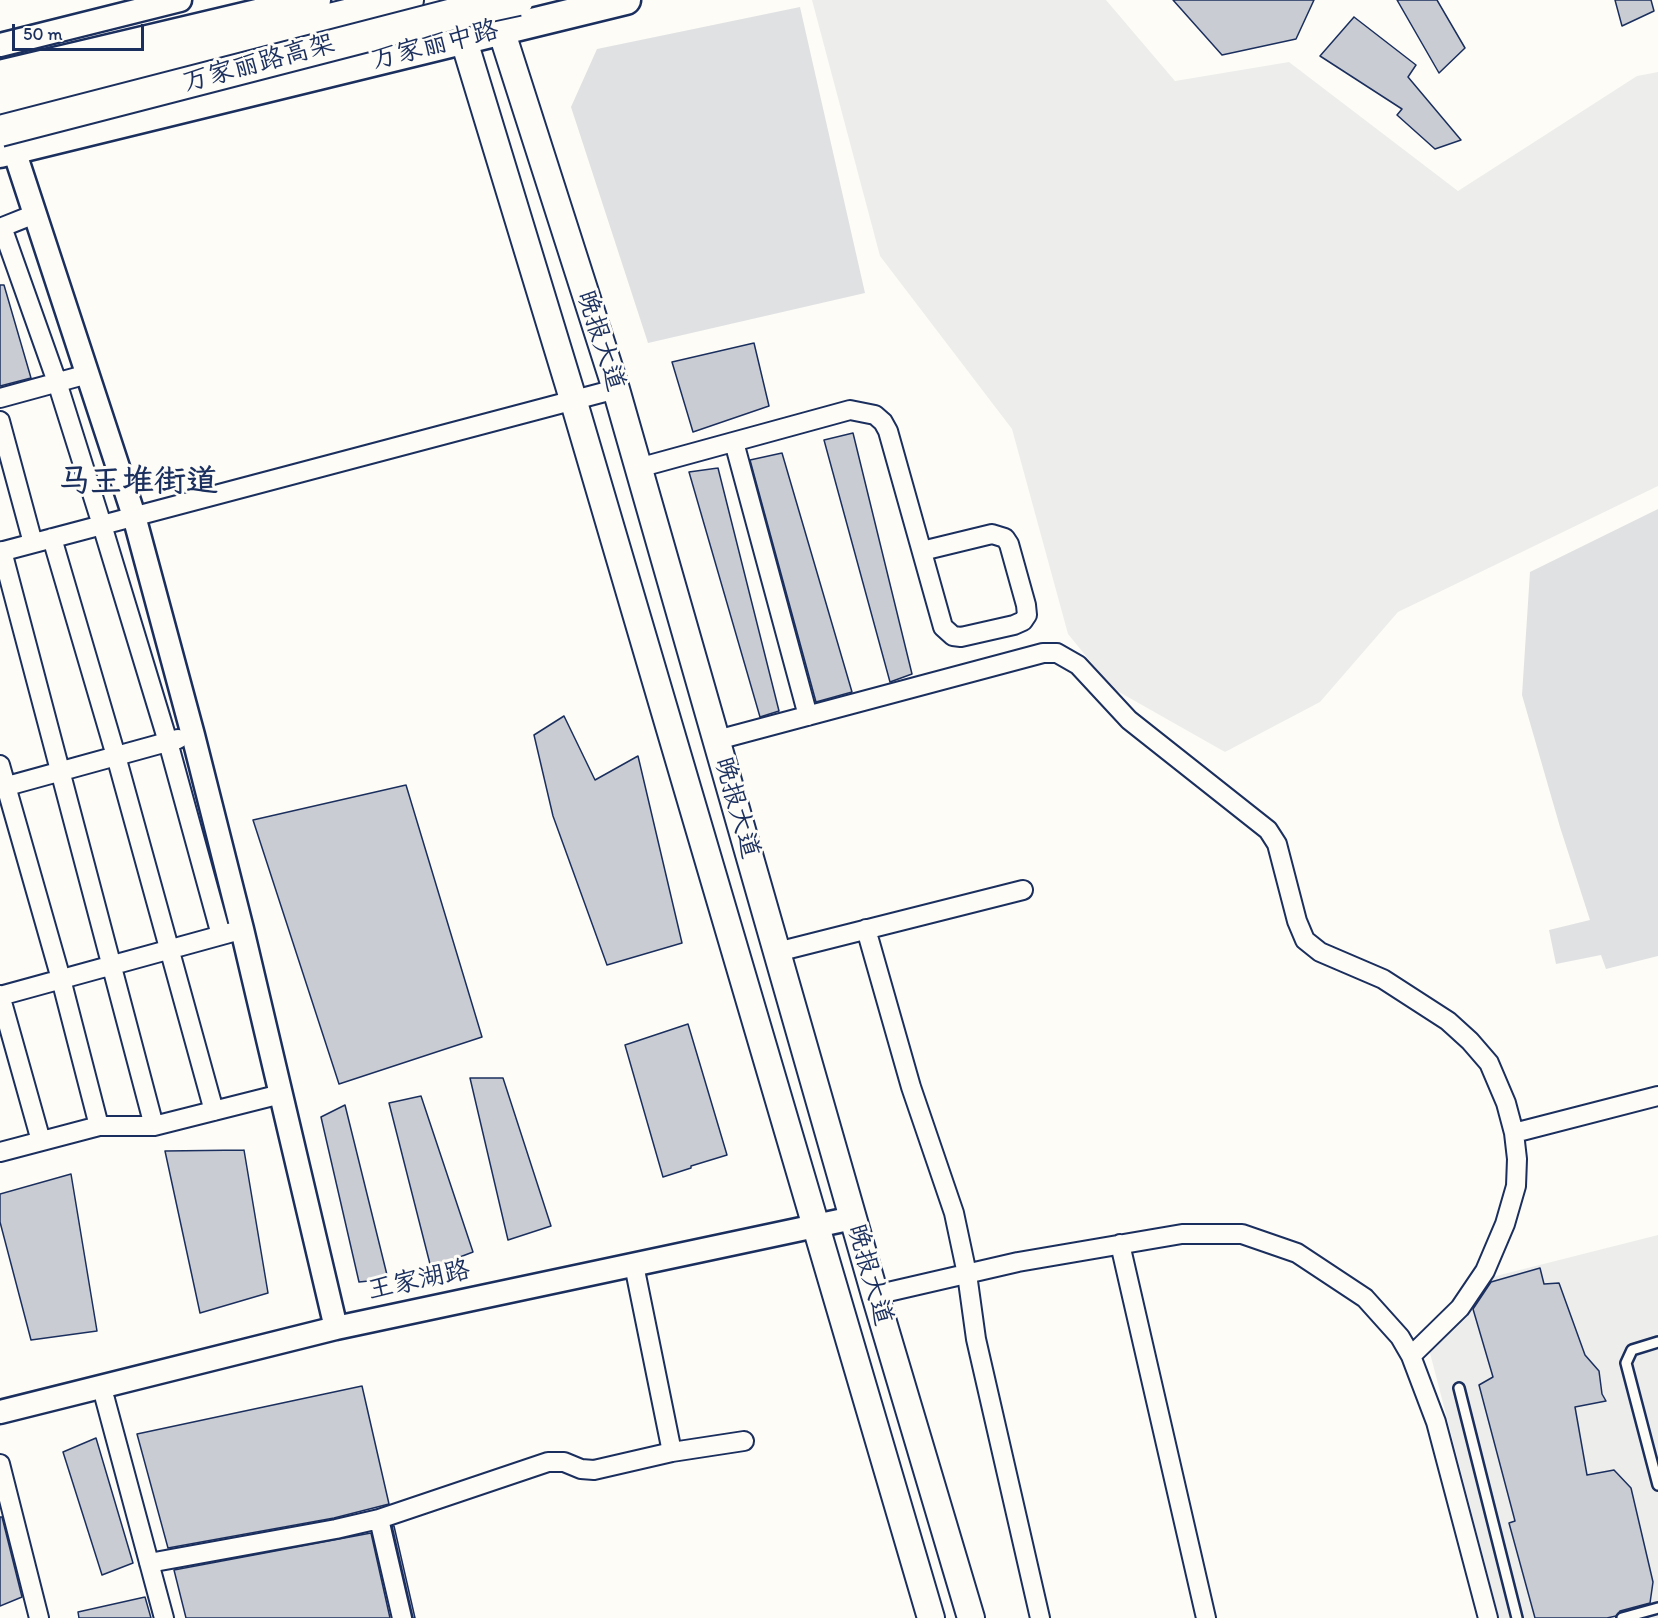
<!DOCTYPE html>
<html>
<head>
<meta charset="utf-8">
<style>
	body { margin:0 }
	#map { position:relative; width:1658px; height:1618px; overflow:hidden; background:#fdfcf7; font-family:Itim,sans-serif }
	canvas { display:block }
	.scale { position:absolute; left:12px; top:24px; width:132px; height:27px; box-sizing:border-box; border:3px solid #1b2f5e; border-top:0; padding-left:8px; font-size:18px; line-height:21px; white-space:nowrap; color:#1b2f5e; -webkit-text-stroke:4px #fdfcf7; paint-order:stroke }
</style>
</head>
<body>
<div id="map">
<canvas width="1658" height="1618"></canvas>
<div class="scale">50 m</div>
</div>
<script>
const c = document.querySelector('canvas').getContext('2d');
c.lineJoin = 'round';
function fill(path, color) { c.fillStyle = color; c.fill(path, 'evenodd'); }
const poly = rows => new Path2D(rows.map(r => 'M' + r).join(''));
function stroke(path, color, width, dash) { c.strokeStyle = color; c.lineWidth = width; c.lineCap = dash ? 'butt' : 'round'; c.setLineDash(dash || []); c.stroke(path); }
function label(font, color, halo, rows, align = 'center') {
  c.font = font + ' Itim,"LXGW WenKai TC",sans-serif'; c.lineWidth = 6; c.setLineDash([]); c.textBaseline = 'middle'; c.strokeStyle = halo; c.fillStyle = color; for (const [text, x, y, turn = 0] of rows) {
    c.save(); c.translate(x, y); c.rotate((+turn || 0) * Math.PI / 180); c.textAlign = isNaN(turn) ? turn : align; if (halo) c.strokeText(text, 0, 0); c.fillText(text, 0, 0); c.restore();
  }
}
const built = poly([
	[812,0,1106,0,1175,81,1289,62,1458,191,1637,76,1658,72,1658,486,1398,612,1320,702,1225,752,1112,688,1068,634,1012,429,880,256],
	[1658,1235,1658,1618,1499,1618,1430,1353,1467,1289,1492,1277]
]);
const green = poly([
	[800,7,865,293,648,343,571,107,597,49],
	[1658,509,1658,956,1606,969,1601,955,1556,964,1549,930,1590,920,1560,827,1522,695,1530,572]
]);
const building = poly([
	[1173,0,1314,0,1296,39,1222,55,1173,0],
	[1397,0,1437,0,1465,48,1439,73,1397,0],
	[1615,0,1651,0,1654,11,1622,26,1615,0],
	[1354,17,1416,65,1408,77,1461,140,1435,149,1397,115,1402,109,1320,56,1354,17],
	[0,285,4,285,31,378,0,386,0,285],
	[754,343,769,406,693,432,672,362,754,343],
	[853,433,912,674,890,682,824,440,853,433],
	[782,453,852,692,816,702,750,460,782,453],
	[718,468,779,711,760,717,689,472,718,468],
	[564,716,595,780,638,756,682,943,607,965,553,816,534,735,564,716],
	[406,785,482,1037,339,1084,253,820,406,785],
	[688,1024,727,1155,691,1166,691,1168,663,1177,625,1045,688,1024],
	[470,1078,503,1078,551,1226,508,1240,470,1078],
	[421,1096,473,1252,431,1268,389,1103,421,1096],
	[345,1105,388,1279,359,1282,321,1117,345,1105],
	[244,1150,268,1293,200,1313,165,1151,244,1150],
	[71,1174,97,1331,31,1340,0,1222,0,1194,71,1174],
	[1540,1268,1544,1284,1559,1283,1585,1355,1599,1371,1602,1394,1606,1401,1575,1407,1587,1475,1614,1470,1631,1488,1653,1582,1650,1603,1620,1611,1616,1616,1607,1618,1535,1618,1509,1523,1515,1521,1479,1385,1493,1377,1473,1309,1491,1282,1540,1268],
	[362,1386,389,1504,334,1518,168,1548,137,1434,362,1386],
	[96,1438,133,1563,102,1575,63,1452,96,1438],
	[0,1517,2,1517,22,1597,0,1606,0,1517],
	[392,1526,394,1526,415,1618,413,1618,392,1526],
	[371,1533,390,1618,186,1618,174,1570,371,1533],
	[145,1597,151,1618,79,1618,78,1612,145,1597]
]);
const service = poly([
	[1658,1342,1632,1350,1626,1363,1658,1485],
	[1459,1388,1517,1618],
	[1622,1618,1658,1608]
]);
const minor = poly([
	[2,227,57,382,102,525,168,742,221,935],
	[0,228,35,214],
	[0,398,88,374],
	[0,421,33,543],
	[734,442,808,716],
	[638,468,850,410,875,415,883,422,888,431,943,627,953,636,961,637,1014,625,1023,621,1027,615,1026,605,1009,544,1005,538,992,534,922,551],
	[52,538,116,756,214,1111],
	[2,551,154,1126],
	[0,552,616,389],
	[717,740,1043,653,1057,653,1078,665,1129,720,1268,830,1277,844,1297,921,1305,940,1320,952,1383,979,1448,1021,1470,1041,1489,1063,1506,1103,1514,1133,1517,1159,1516,1186,1505,1224,1485,1271,1460,1308,1411,1356],
	[0,765,61,979,99,1126],
	[0,788,178,739],
	[866,929,911,1087,954,1213,967,1274,976,1339,1040,1618],
	[777,952,1023,890],
	[0,995,41,1141],
	[0,996,233,932],
	[1514,1133,1658,1096],
	[0,1152,99,1126,154,1126,281,1094],
	[1120,1244,1206,1618],
	[634,1265,672,1452],
	[875,1295,1018,1262,1182,1234,1242,1234,1297,1253,1365,1298,1400,1337,1411,1356,1436,1422,1488,1618],
	[105,1399,164,1618],
	[0,1464,39,1618],
	[379,1519,402,1618],
	[149,1563,336,1529,379,1519,548,1462,564,1462,581,1469,594,1470,672,1452,744,1441]
]);
const tertiary = poly([
	[0,45,180,0],
	[9,135,134,516,193,735,242,929,336,1328],
	[0,1412,336,1328,853,1218]
]);
const secondary = poly([
	[495,11,616,389,875,1295,971,1618],
	[458,21,573,399,931,1618]
]);
const primary = poly([
	[0,75,316,0],
	[0,153,626,0]
]);
const trunk = poly([
	[0,99,408,0]
]);
const trunkBridge = poly([
	[0,131,453,14,518,0]
]);
const streetNames = [
	["万家丽中路",435,46,-14],
	["万家丽路高架",259,64,-15],
	["晚报大道",600,341,72],
	["晚报大道",736,808,74],
	["晚报大道",869,1275,74],
	["王家湖路",419,1281,-12]
];
const districtNames = [
	["马王堆街道",138,483]
];
fill(built, '#edeeec');
fill(green, '#e0e1e3');
fill(building, '#c9ccd3');
stroke(building, '#1b2f5e', 1.5);
stroke(service, '#1b2f5e', 14);
stroke(minor, '#1b2f5e', 22);
stroke(tertiary, '#1b2f5e', 27);
stroke(secondary, '#1b2f5e', 30);
stroke(primary, '#1b2f5e', 33);
stroke(trunk, '#1b2f5e', 34);
stroke(service, '#fdfcf7', 9);
stroke(minor, '#fdfcf7', 18);
stroke(tertiary, '#fdfcf7', 22);
stroke(secondary, '#fdfcf7', 26);
stroke(primary, '#fdfcf7', 28);
stroke(trunk, '#fdfcf7', 30);
stroke(trunkBridge, '#1b2f5e', 34, []);
stroke(trunkBridge, '#fdfcf7', 30);
label('26px', '#1b2f5e', '#fdfcf7', streetNames);
label('bold 32px', '#1b2f5e', '#fdfcf7', districtNames);
</script>
</body>
</html>
